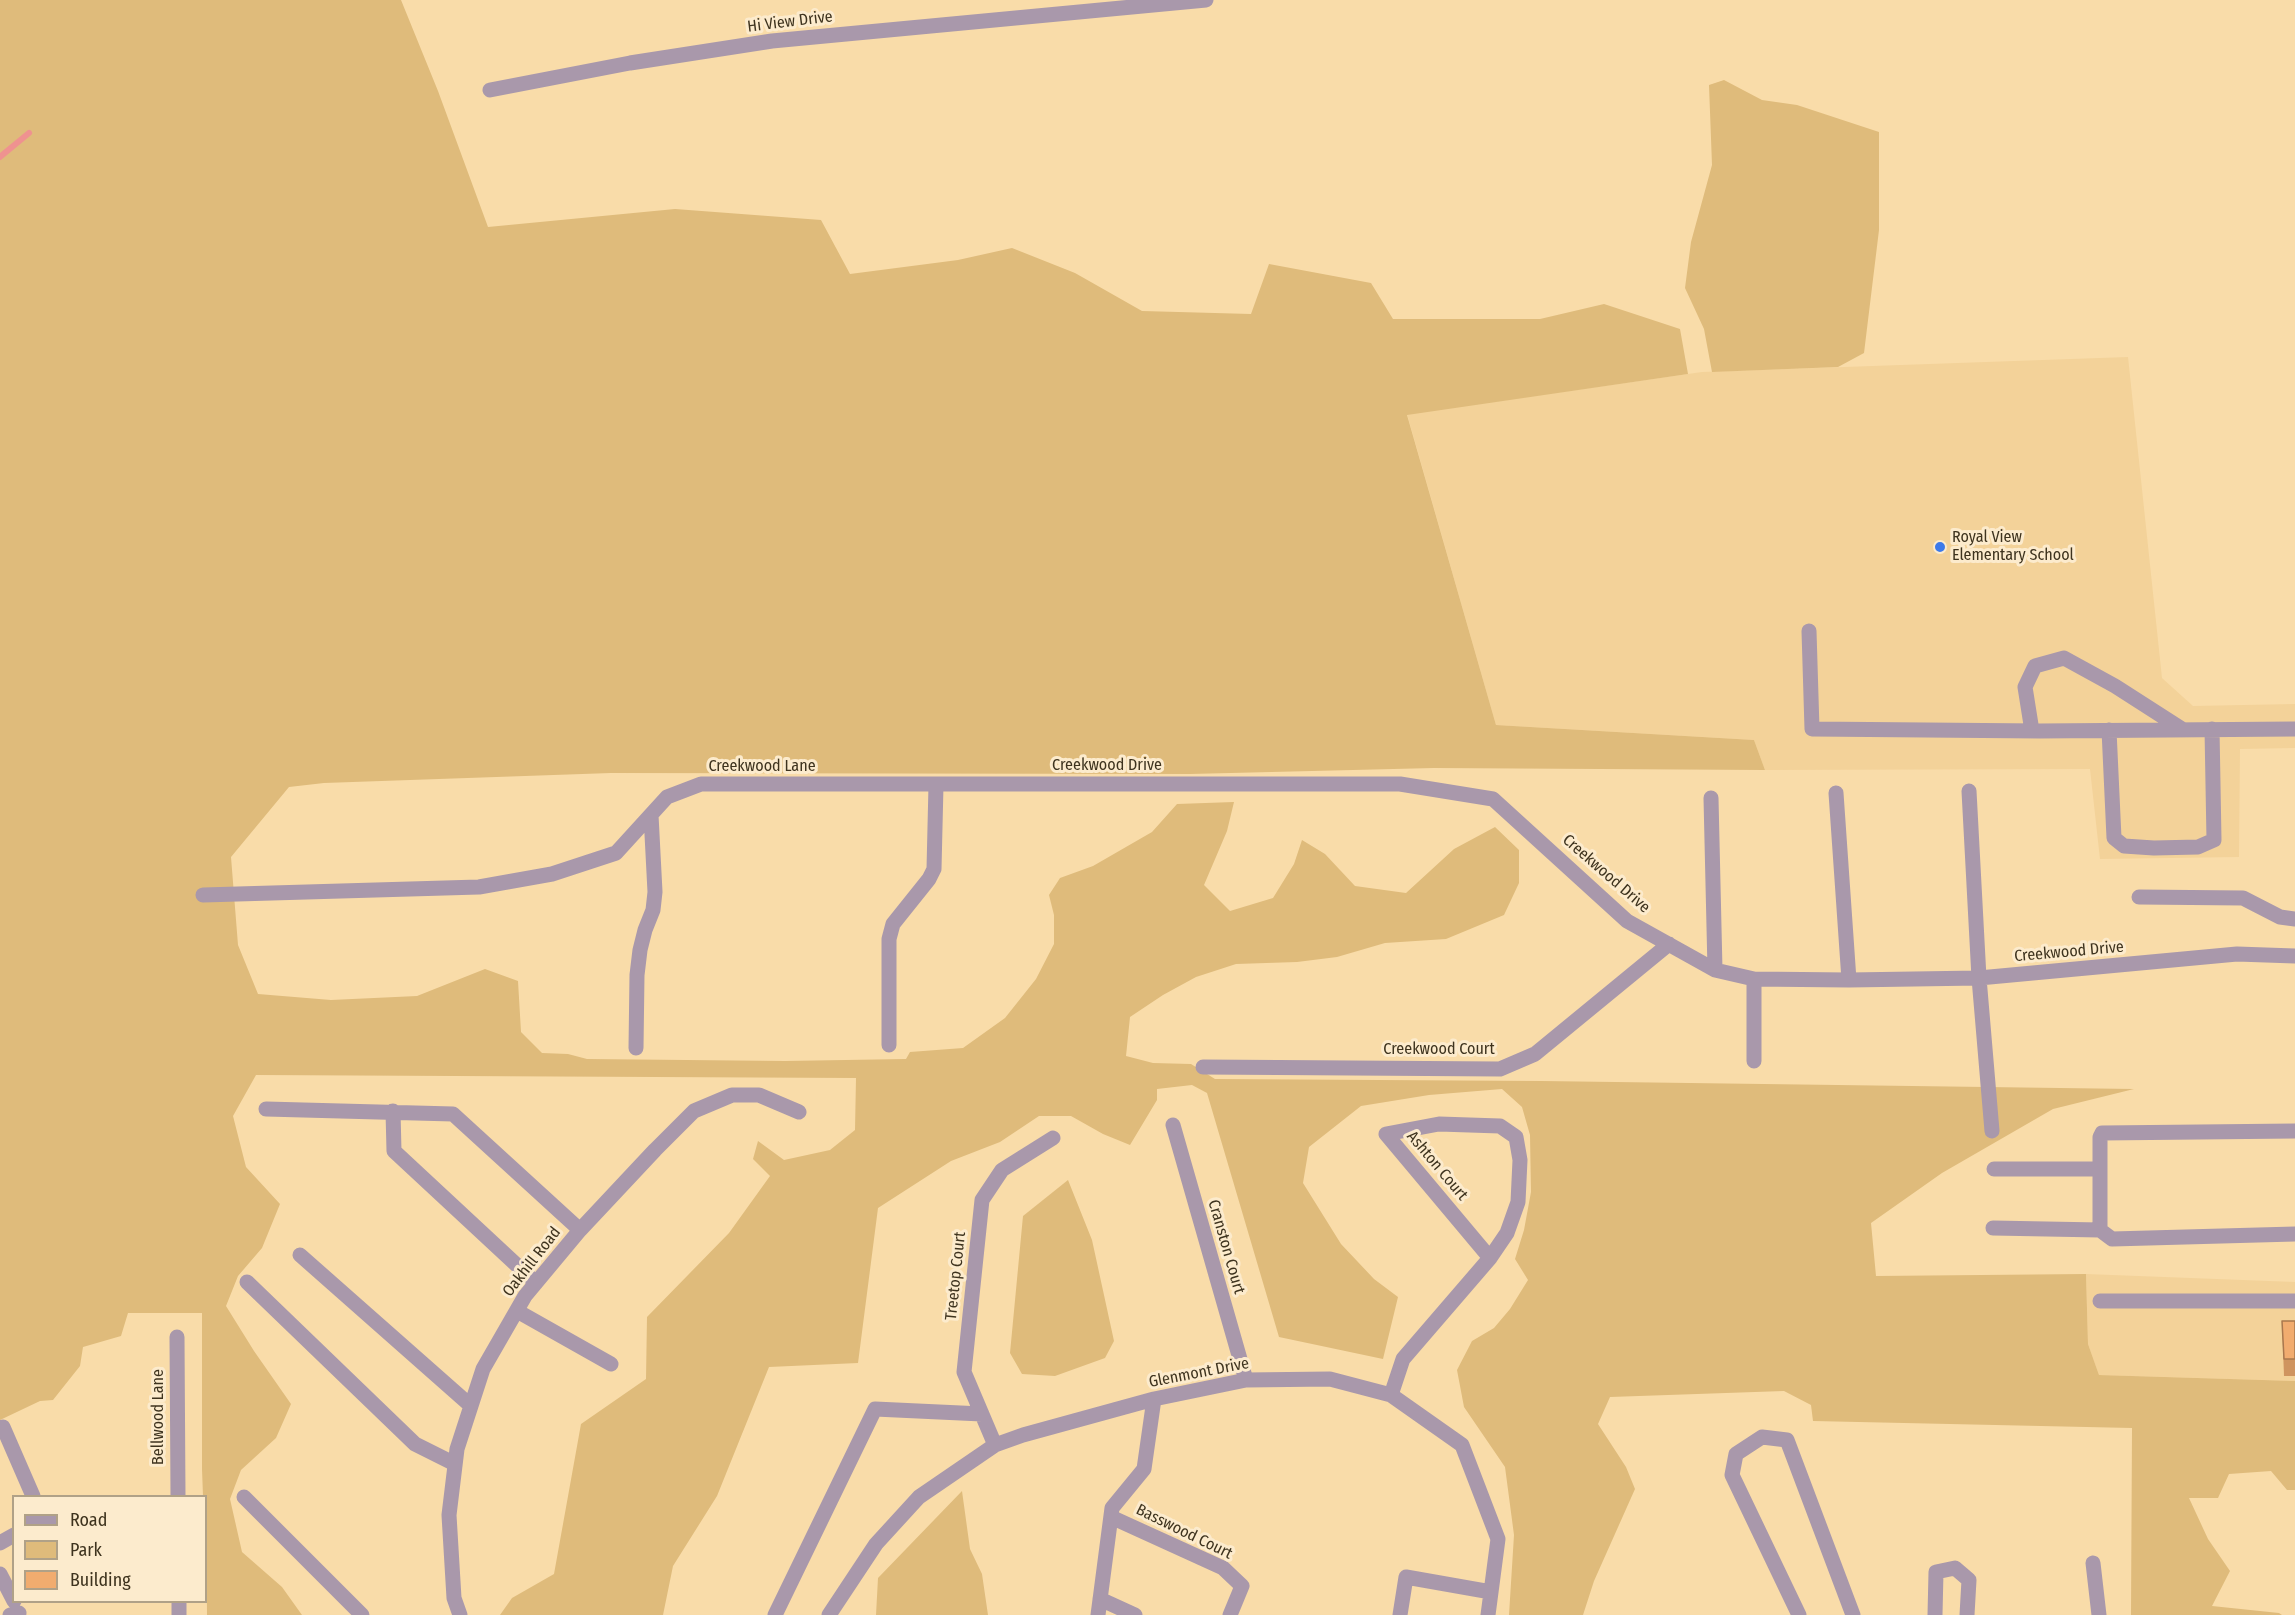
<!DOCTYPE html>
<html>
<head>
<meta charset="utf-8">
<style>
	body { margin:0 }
	#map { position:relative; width:2295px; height:1615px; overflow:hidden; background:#f9dca9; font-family:"Fira Sans Condensed",sans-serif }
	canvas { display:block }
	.legend { position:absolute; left:12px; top:1495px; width:195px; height:108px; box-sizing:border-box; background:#fcebcd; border:2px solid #b0a187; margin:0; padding:8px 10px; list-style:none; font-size:18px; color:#3e331e }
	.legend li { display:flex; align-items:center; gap:12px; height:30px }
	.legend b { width:30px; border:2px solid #b0a187 }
</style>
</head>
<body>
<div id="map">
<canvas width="2295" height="1615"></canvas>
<ul class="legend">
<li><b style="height:8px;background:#a998ab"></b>Road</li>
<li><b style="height:16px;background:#dfbb7b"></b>Park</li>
<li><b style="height:16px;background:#f1ac6f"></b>Building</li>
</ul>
</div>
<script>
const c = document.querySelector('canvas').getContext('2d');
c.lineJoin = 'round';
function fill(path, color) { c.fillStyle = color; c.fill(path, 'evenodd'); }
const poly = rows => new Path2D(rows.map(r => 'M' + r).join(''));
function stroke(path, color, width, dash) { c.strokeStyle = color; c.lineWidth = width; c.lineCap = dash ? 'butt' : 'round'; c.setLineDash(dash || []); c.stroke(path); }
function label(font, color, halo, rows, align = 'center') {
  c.font = font + ' "Fira Sans Condensed",sans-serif'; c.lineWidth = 6; c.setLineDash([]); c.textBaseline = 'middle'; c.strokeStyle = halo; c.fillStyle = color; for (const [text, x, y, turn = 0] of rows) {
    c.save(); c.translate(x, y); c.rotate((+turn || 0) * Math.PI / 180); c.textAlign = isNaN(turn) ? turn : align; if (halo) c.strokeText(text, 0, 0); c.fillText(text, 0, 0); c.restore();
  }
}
const built = poly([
	[2128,357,2162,678,2193,706,2295,704,2295,748,2240,749,2239,857,2100,859,2090,769,1765,770,1754,740,1496,725,1407,414,1702,372],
	[2086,1274,2295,1282,2295,1381,2099,1375,2088,1344]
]);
const green = poly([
	[0,0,401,0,438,91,488,227,675,209,821,220,850,274,958,260,1012,248,1075,273,1142,311,1251,314,1269,264,1371,283,1393,319,1540,319,1604,304,1680,329,1688,374,1407,415,1496,725,1754,740,1765,770,1434,768,1190,774,611,773,324,783,289,787,231,857,238,945,258,994,331,1000,417,996,485,969,518,981,521,1032,542,1053,568,1054,587,1059,785,1061,906,1059,910,1052,963,1048,1005,1018,1036,979,1054,944,1054,915,1049,895,1060,878,1093,866,1152,832,1177,804,1234,802,1227,831,1204,885,1230,911,1273,898,1294,864,1302,840,1325,854,1355,886,1406,893,1454,849,1495,827,1519,850,1519,883,1504,915,1446,939,1385,943,1337,957,1297,962,1236,964,1196,977,1163,995,1130,1017,1126,1056,1153,1063,1191,1064,1215,1079,1541,1081,2134,1089,2053,1109,1942,1173,1871,1223,1876,1276,2086,1274,2088,1344,2099,1375,2295,1381,2295,1490,2287,1490,2271,1471,2229,1474,2218,1498,2189,1498,2208,1539,2230,1571,2212,1606,2279,1613,2282,1615,2131,1615,2132,1428,1813,1421,1811,1405,1784,1391,1610,1397,1598,1424,1626,1467,1635,1489,1594,1581,1583,1615,1509,1615,1514,1535,1505,1467,1464,1407,1457,1370,1472,1341,1494,1328,1510,1309,1528,1280,1515,1259,1524,1230,1531,1192,1530,1135,1522,1107,1502,1089,1429,1095,1361,1106,1309,1147,1303,1183,1341,1244,1374,1279,1398,1297,1383,1359,1279,1337,1207,1093,1192,1085,1157,1089,1157,1100,1130,1145,1103,1134,1071,1116,1039,1116,1000,1142,951,1161,878,1208,858,1363,769,1367,717,1496,673,1566,663,1615,500,1615,512,1598,554,1574,581,1424,646,1379,647,1317,729,1233,770,1176,753,1159,758,1141,784,1160,830,1150,855,1130,856,1078,256,1075,233,1116,246,1167,280,1204,262,1248,238,1276,226,1306,254,1351,291,1404,276,1438,241,1470,230,1499,242,1552,282,1587,302,1615,207,1615,206,1496,203,1496,202,1469,202,1313,128,1313,121,1336,83,1347,80,1366,53,1400,40,1401,0,1420],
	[1724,80,1762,100,1797,105,1879,132,1879,230,1864,353,1838,367,1712,372,1704,329,1685,288,1691,242,1712,165,1709,85],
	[1068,1180,1092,1240,1114,1341,1105,1358,1055,1376,1022,1374,1010,1353,1023,1216],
	[962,1491,970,1549,982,1574,988,1615,876,1615,878,1578]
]);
const stream = poly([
	[0,157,29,133]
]);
const minor = poly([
	[490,90,630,63,772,41,1206,0],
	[1809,631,1812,729,2040,731,2295,729],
	[2109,730,2114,838,2124,846,2154,848,2198,847,2214,840,2212,729],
	[2032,731,2025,687,2035,666,2064,658,2115,686,2182,729],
	[1969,791,1979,978,1992,1131],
	[1836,793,1849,980],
	[1711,798,1715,970],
	[203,895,479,887,552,874,616,853,667,797,701,784,1400,784,1493,799,1627,921,1715,970,1754,979,1849,980,1979,978,2237,954,2295,956],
	[2139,897,2243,898,2280,917,2295,919],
	[1754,979,1754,1061],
	[889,1045,889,939,893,924,929,879,934,869,936,785],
	[636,1048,637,975,640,950,645,930,653,910,655,892,651,815],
	[1203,1067,1500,1069,1535,1054,1669,944],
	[266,1109,453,1114,580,1230],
	[393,1111,394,1151,536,1283],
	[1173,1125,1246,1380],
	[2295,1131,2102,1133,2100,1137,2100,1230,2112,1239,2295,1234],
	[1994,1169,2100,1169],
	[1993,1228,2100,1230],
	[300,1255,471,1406],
	[247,1282,415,1444,455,1464],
	[2100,1301,2295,1301],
	[517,1311,611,1364],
	[177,1337,178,1496],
	[1391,1395,1403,1359,1490,1258,1507,1233,1518,1202,1520,1160,1516,1137,1500,1126,1439,1124,1386,1134,1490,1258],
	[3,1427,33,1496],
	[995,1445,964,1372,982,1200,1002,1170,1053,1138],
	[244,1497,362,1615],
	[1111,1517,1223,1568,1242,1586,1230,1615],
	[0,1543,14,1535],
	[2093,1563,2099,1615],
	[0,1574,14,1601],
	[1100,1599,1135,1615],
	[179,1602,179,1615],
	[10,1615,19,1613],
	[460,1615,454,1598,449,1515,457,1449,483,1369,525,1296,580,1230,655,1150,694,1111,732,1095,759,1095,799,1112],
	[775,1615,875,1409,982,1414],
	[829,1615,876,1544,919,1497,995,1445,1023,1435,1154,1399,1246,1380,1330,1379,1391,1395,1462,1445,1498,1539,1488,1615],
	[1098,1615,1112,1508,1144,1469,1154,1399],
	[1400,1615,1406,1577,1491,1592],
	[1799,1615,1732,1475,1736,1454,1762,1437,1787,1440,1853,1615],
	[1935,1615,1936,1572,1955,1568,1969,1580,1967,1615]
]);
const wall = poly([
	[2282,1321,2295,1321,2295,1376,2284,1376]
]);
const building = poly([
	[2282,1321,2295,1321,2295,1359,2284,1359,2282,1321]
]);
const markers = [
	[1940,547,6,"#3d7ae9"]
];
const streetNames = [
	["Hi View Drive",790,22,-7],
	["Creekwood Drive",1107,766],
	["Creekwood Lane",762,767],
	["Creekwood Drive",1606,874,41],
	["Creekwood Drive",2069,952,-5],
	["Creekwood Court",1439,1050],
	["Ashton Court",1437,1166,50],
	["Cranston Court",1226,1247,74],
	["Oakhill Road",532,1262,-52],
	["Treetop Court",956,1276,-84],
	["Glenmont Drive",1199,1373,-11],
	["Bellwood Lane",159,1417,-90],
	["Basswood Court",1184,1532,26]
];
const poiNames = [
	["Royal View",1952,538],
	["Elementary School",1952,556]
];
fill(built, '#f3d299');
fill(green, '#dfbb7b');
stroke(stream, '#ef9290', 6);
stroke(minor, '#a998ab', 15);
fill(wall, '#cf945f');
fill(building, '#f1ac6f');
stroke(building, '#a9784e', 1.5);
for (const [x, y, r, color] of markers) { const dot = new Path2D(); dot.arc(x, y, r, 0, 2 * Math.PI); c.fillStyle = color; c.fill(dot); stroke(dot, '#fcebcd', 2); }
label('16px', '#3e331e', '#fcebcd', streetNames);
label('16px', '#3e331e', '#fcebcd', poiNames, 'left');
</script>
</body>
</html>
